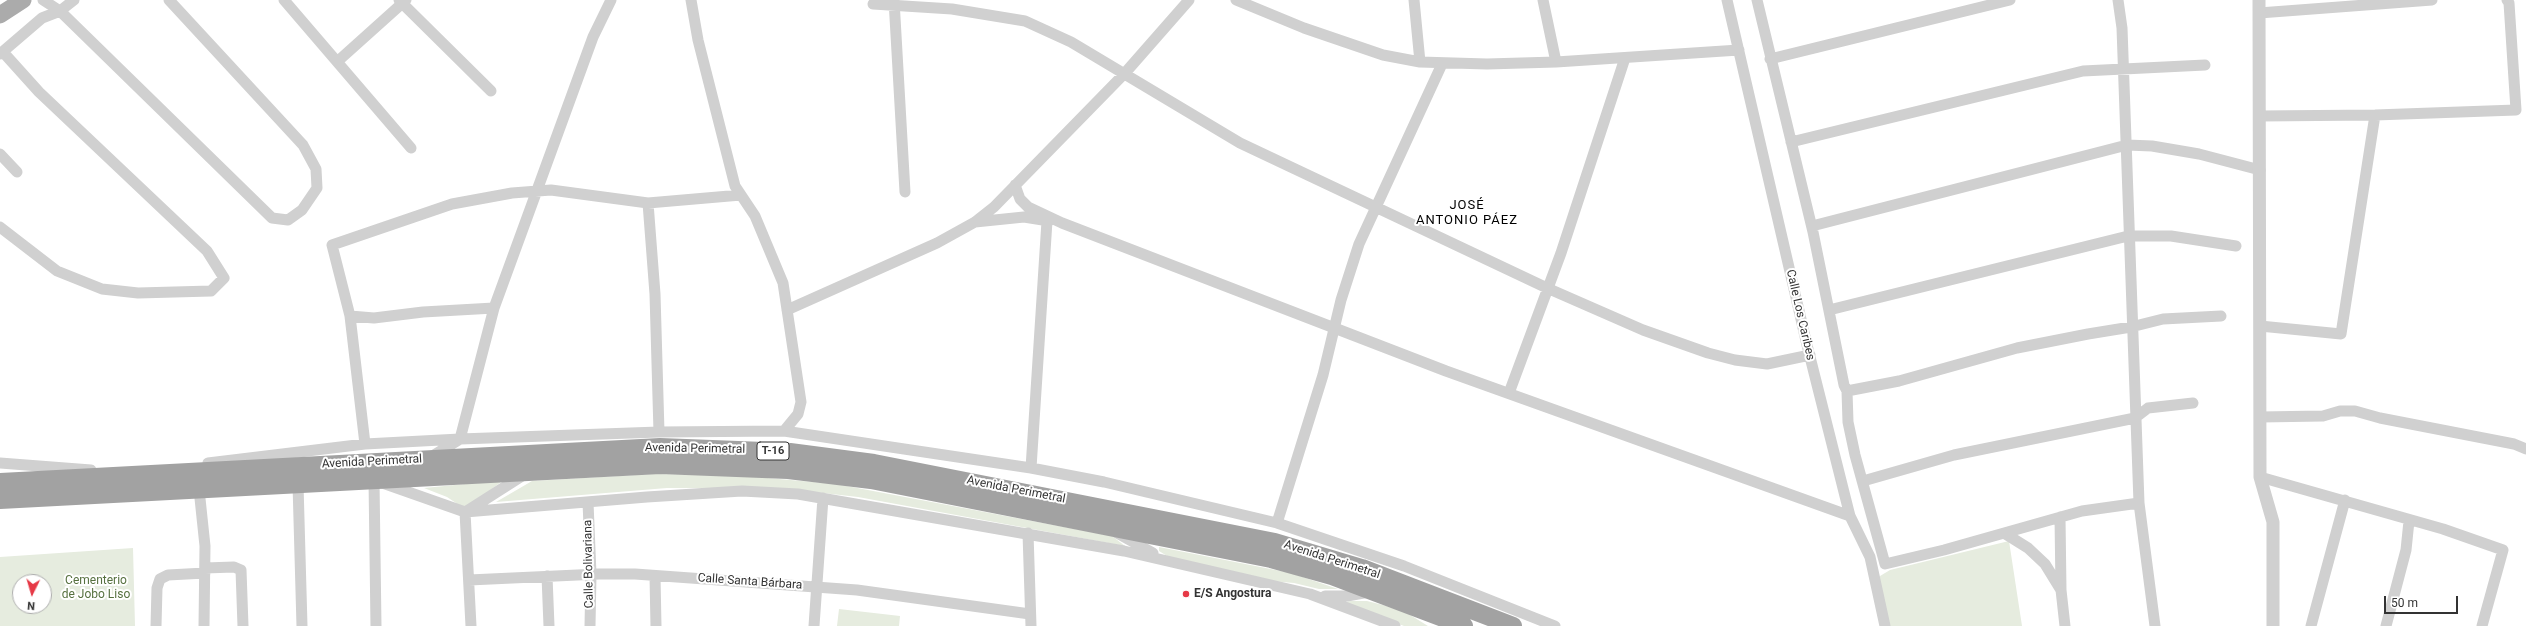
<!DOCTYPE html>
<html>
<head>
<meta charset="utf-8">
<style>
	body { margin:0 }
	#map { position:relative; width:2526px; height:626px; overflow:hidden; background:#fff; font-family:Roboto,sans-serif }
	canvas { display:block }
	.north { position:absolute; left:12px; top:574px; width:40px; height:40px; box-sizing:border-box; background:#fff; border:1px solid #adadad; border-radius:50%; rotate:185deg; font-size:11px; font-weight:700; line-height:16px; text-align:center; color:#333 }
	.north::after { content:''; display:block; margin:auto; width:14px; height:18px; background:#e63946; clip-path:polygon(50% 0,100% 100%,50% 72%,0 100%) }
	.scale { position:absolute; left:2384px; top:596px; width:74px; height:18px; box-sizing:border-box; border:2px solid #333; border-top:0; padding-left:5px; font-size:12px; line-height:14px; white-space:nowrap; color:#333; -webkit-text-stroke:3px #fff; paint-order:stroke }
</style>
</head>
<body>
<div id="map">
<canvas width="2526" height="626"></canvas>
<div class="north">N</div>
<div class="scale">50 m</div>
</div>
<script>
const c = document.querySelector('canvas').getContext('2d');
c.lineJoin = 'round';
function fill(path, color) { c.fillStyle = color; c.fill(path, 'evenodd'); }
const poly = rows => new Path2D(rows.map(r => 'M' + r).join(''));
function stroke(path, color, width, dash) { c.strokeStyle = color; c.lineWidth = width; c.lineCap = dash ? 'butt' : 'round'; c.setLineDash(dash || []); c.stroke(path); }
function label(font, color, halo, rows, align = 'center') {
  c.font = font + ' Roboto,sans-serif'; c.lineWidth = 4; c.setLineDash([]); c.textBaseline = 'middle'; c.strokeStyle = halo; c.fillStyle = color; for (const [text, x, y, turn = 0] of rows) {
    c.save(); c.translate(x, y); c.rotate((+turn || 0) * Math.PI / 180); c.textAlign = isNaN(turn) ? turn : align; if (halo) c.strokeText(text, 0, 0); c.fillText(text, 0, 0); c.restore();
  }
}
const green = poly([
	[653,474,733,475,836,484,1112,536,1125,546,858,497,779,488,667,488,496,502,532,481],
	[486,482,501,482,468,507,459,505,447,497,424,488],
	[2009,541,2022,626,1885,626,1878,596,1880,576,1890,570],
	[1159,547,1291,573,1338,589,1319,589,1294,583,1271,581,1172,559,1159,551],
	[133,548,135,626,0,626,0,557],
	[20,582,44,582,44,606,20,606],
	[1351,601,1367,601,1383,605,1407,613,1428,626,1404,626,1347,605,1346,602],
	[839,609,900,616,899,626,837,626]
]);
const minor = poly([
	[43,0,60,11,272,218,288,220,302,210,317,188,316,169,303,145,169,0],
	[284,0,411,148],
	[399,0,491,91],
	[691,0,698,40,735,186,755,216,783,283,801,402,798,414,784,431],
	[894,0,905,192],
	[1236,0,1304,28,1383,55,1420,62,1487,64,1556,62,1739,50],
	[1414,0,1420,62],
	[1543,0,1556,62],
	[1727,0,1807,345,1850,516,1870,557,1885,626],
	[1757,0,1813,232,1844,385,1847,391,1899,381,2017,348,2088,334,2131,327,2163,319,2221,316],
	[2118,0,2122,28,2139,503,2155,626],
	[873,4,952,9,1025,21,1071,42,1240,143,1547,288,1643,330,1708,353,1735,360,1767,364,1810,355],
	[2259,13,2432,0],
	[0,54,42,18,60,11,74,0],
	[1770,59,2010,0],
	[338,61,406,0],
	[2260,116,2375,115,2516,110,2509,3,2507,0],
	[1791,142,2083,71,2205,65],
	[0,154,17,172],
	[1015,185,1020,199,1028,207,1062,223,1446,371,1850,516],
	[648,203,655,294,659,432],
	[975,222,1024,217,1049,221],
	[1812,226,2127,145,2152,146,2199,154,2260,170],
	[0,227,57,271,102,289,138,293,211,291,224,278,207,251,39,92,3,52],
	[787,310,937,243,975,222,994,207,1125,73,1189,0],
	[1829,310,2128,236,2171,236,2236,246],
	[350,316,374,318,423,312,494,308],
	[2260,326,2341,334,2375,115],
	[1847,391,1848,422,1855,455,1885,564,1944,550,2082,511,2139,503],
	[1509,393,1561,253,1625,58],
	[2260,417,2323,416,2340,411,2355,411,2380,418,2514,444,2526,449],
	[365,444,350,316,332,245,452,204,512,193,551,190,648,203,741,195],
	[431,457,460,439,494,308,593,37,611,0],
	[0,463,91,470],
	[208,463,365,444,460,439,659,432,784,431,1031,468,1104,482,1277,523,1404,566,1555,626],
	[1031,468,1047,221],
	[2260,477,2443,529,2503,550,2482,626],
	[1863,481,1954,455,2135,418,2148,408,2193,403],
	[298,484,302,626],
	[199,489,205,546,204,626],
	[588,502,591,574,590,626],
	[467,511,525,474],
	[465,512,471,626],
	[2060,517,2061,590,2065,626],
	[1277,523,1323,375,1341,300,1359,244,1442,64],
	[1028,533,1031,626],
	[1117,533,1153,553],
	[2004,533,2028,548,2045,564,2061,590],
	[205,568,234,567,241,570,243,626],
	[547,576,549,626],
	[655,576,656,626],
	[469,580,599,574,635,574,857,590,1030,614],
	[1325,596,1347,596,1369,592],
	[156,626,157,588,160,579,168,575,205,573],
	[376,626,374,480,465,512,647,497,742,491,798,494,1124,551,1310,594,1395,626],
	[814,626,823,498],
	[2311,626,2345,500],
	[2386,626,2406,550,2409,521]
]);
const tertiary = poly([
	[2259,0,2260,477,2273,522,2273,626]
]);
const primary = poly([
	[0,15,23,0]
]);
const trunk = poly([
	[0,482,660,447,790,452,874,463,1275,542,1362,568,1513,626],
	[0,500,660,465,788,470,871,480,1271,559,1332,576,1464,626]
]);
const markers = [
	[1186,594,4,"#e63946"]
];
const shields = [
	[773,451,32]
];
const shieldNames = [
	["T-16",773,451]
];
const streetNames = [
	["Calle Los Caribes",1800,315,77],
	["Avenida Perimetral",695,449,1],
	["Avenida Perimetral",372,462,-3],
	["Avenida Perimetral",1016,490,11],
	["Avenida Perimetral",1332,560,18],
	["Calle Bolivariana",589,564,-91],
	["Calle Santa Bárbara",750,582,4]
];
const parkNames = [
	["Cementerio",96,581],
	["de Jobo Liso",96,595]
];
const poiNames = [
	["E/S Angostura",1194,594]
];
const neighbourhoodNames = [
	["JOSÉ",1467,206],
	["ANTONIO PÁEZ",1467,221]
];
fill(green, '#e6ecdf');
stroke(minor, '#d0d0d0', 11);
stroke(tertiary, '#d0d0d0', 13);
stroke(primary, '#ababab', 17);
stroke(trunk, '#a2a2a2', 18);
for (const [x, y, r, color] of markers) { const dot = new Path2D(); dot.arc(x, y, r, 0, 2 * Math.PI); c.fillStyle = color; c.fill(dot); stroke(dot, '#fff', 1.5); }
for (const [x, y, w] of shields) { const box = new Path2D(); box.roundRect(x - w / 2, y - 9, w, 18, 3); c.fillStyle = '#fff'; c.fill(box); stroke(box, '#333', 1); }
label('bold 11px', '#333', null, shieldNames);
label('12px', '#333', '#fff', streetNames);
label('12px', '#56703f', '#fff', parkNames);
label('bold 12px', '#333', '#fff', poiNames, 'left');
c.letterSpacing = '1px';
label('13px', '#000', '#fff', neighbourhoodNames);
c.letterSpacing = '0px';
</script>
</body>
</html>
